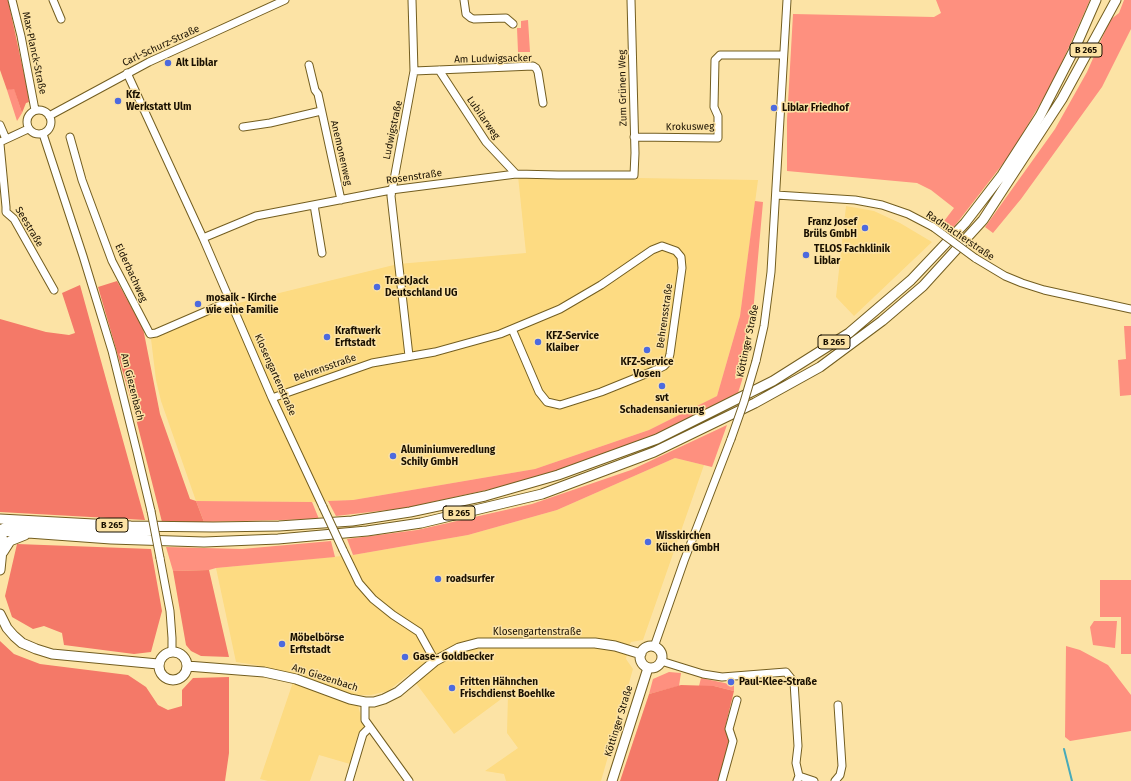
<!DOCTYPE html>
<html>
<head>
<meta charset="utf-8">
<style>
	body { margin:0 }
	canvas { display:block; background:#fce3a5 }
</style>
</head>
<body>
<canvas width="1131" height="781"></canvas>
<script>
const c = document.querySelector('canvas').getContext('2d');
c.lineJoin = 'round';
function fill(path, color) { c.fillStyle = color; c.fill(path, 'evenodd'); }
const poly = rows => new Path2D(rows.map(r => 'M' + r).join(''));
function stroke(path, color, width, dash) { c.strokeStyle = color; c.lineWidth = width; c.lineCap = dash ? 'butt' : 'round'; c.setLineDash(dash || []); c.stroke(path); }
function label(font, color, halo, rows, align = 'center') {
  c.font = font + ' "Fira Sans",sans-serif'; c.lineWidth = 3; c.setLineDash([]); c.textBaseline = 'middle'; c.strokeStyle = halo; c.fillStyle = color; for (const [text, x, y, turn = 0] of rows) {
    c.save(); c.translate(x, y); c.rotate((+turn || 0) * Math.PI / 180); c.textAlign = isNaN(turn) ? turn : align; if (halo) c.strokeText(text, 0, 0); c.fillText(text, 0, 0); c.restore();
  }
}
const built = poly([
	[518,176,758,180,740,316,717,396,649,430,535,469,353,500,312,502,196,501,161,401,156,380,151,339,226,306,398,264,526,253],
	[846,206,874,211,900,223,932,242,854,316,836,297],
	[675,458,704,465,643,640,631,642,628,649,626,659,633,669,601,781,506,781,504,774,485,771,518,748,507,733,508,694,454,734,409,674,388,691,371,695,355,695,364,727,358,734,350,764,319,755,310,781,268,781,260,779,292,685,295,674,256,665,236,662,216,568,353,555,468,535,557,510]
]);
const green = poly([
	[936,0,1090,0,1054,80,1012,152,950,232,941,225,954,208,931,190,917,183,787,171,787,120,793,14,934,17,941,13],
	[1124,0,1131,0,1131,29,1102,87,1021,199,993,233,985,227,1055,129,1087,72,1110,20,1119,13],
	[528,20,530,52,518,52,517,28,521,28,521,21],
	[14,88,22,113,17,121,7,90],
	[755,201,763,202,753,313,735,379,743,377,738,393,657,434,582,463,500,487,405,508,336,516,328,501,353,500,535,469,649,430,717,396,740,316],
	[1124,326,1131,326,1131,395,1120,396,1118,360,1126,359],
	[727,425,712,467,675,458,557,510,468,535,353,555,347,539,417,530,532,504,631,470],
	[196,501,312,502,319,519,204,522],
	[331,541,335,557,216,568,209,570,173,571,166,547,242,549],
	[1100,580,1131,580,1131,654,1121,654,1121,617,1100,617],
	[1094,621,1117,621,1115,648,1093,645,1090,627],
	[1066,646,1080,650,1108,665,1131,695,1131,731,1070,741,1065,737],
	[669,672,681,673,679,686,649,694,653,679],
	[701,678,734,685,734,691,714,686,699,686]
]);
const forest = poly([
	[0,0,8,0,27,88,29,102,26,103,22,113,14,89,7,90,0,70],
	[117,281,143,328,160,414,190,499,196,501,204,522,162,522,133,407,98,287],
	[80,285,145,520,0,512,0,319,46,332,69,335,75,333,62,293],
	[17,544,151,549,162,611,151,652,134,654,64,645,62,633,44,626,33,629,12,617,5,596],
	[209,570,229,657,201,656,191,651,186,645,173,571],
	[0,641,14,654,40,664,128,675,146,687,158,705,168,710,182,706,182,690,193,678,229,677,229,753,225,781,0,781],
	[681,685,714,686,734,691,725,728,729,741,719,781,620,781,649,694]
]);
const stream = poly([
	[1064,749,1072,781]
]);
const minor = poly([
	[12,0,21,36,35,110],
	[53,0,61,19],
	[464,0,466,14,471,18,474,19,506,18,513,24],
	[309,65,315,90,318,94,341,200],
	[439,70,486,142,516,174],
	[414,71,533,66,536,68,538,72,543,103],
	[127,73,203,238,272,398,323,507],
	'27 122a12 12 0 1 1 24 0a12 12 0 1 1-24 0Z',
	[49,116,149,62,285,0],
	[0,125,6,139],
	[243,127,270,123,321,111],
	[43,134,83,256,112,351,137,452,151,511],
	[70,137,82,180,112,261,150,334,156,333,230,301],
	[634,137,718,138,718,116,714,107,715,60,720,55,783,55],
	[0,142,28,129],
	[0,144,6,207,6,212,14,219,54,290],
	[776,195,855,200,882,205,908,214,933,227],
	[314,205,322,253],
	[203,238,256,216,391,190,516,174,558,175,634,175,635,153,631,0],
	[975,258,1005,276,1022,283,1044,290,1131,309],
	[409,356,391,196,414,71,412,0],
	[756,361,764,326,771,272,787,0],
	[272,398,372,363,435,352,500,334,560,309,601,285,652,250,662,246,676,251,681,257,682,268,670,354,668,362,664,366,658,369,601,392,560,405,547,402,539,392,512,329],
	[343,550,359,583,373,599,393,615,419,632,435,661],
	[160,558,170,611,172,638,172,651],
	[654,647,684,561,731,439],
	[661,661,703,674,722,677,786,672,794,682,798,746,796,763,799,776,797,781],
	[365,702,365,720,409,781],
	[799,776,814,781],
	[349,781,363,734,370,727],
	[722,781,733,741,729,729,737,700],
	[835,781,840,775,842,766,838,705]
]);
const major = poly([
	[0,519,131,526,213,527,279,526,352,521,410,512,485,496,558,475,657,439,773,381,849,333,911,280,965,223,1002,175,1040,116,1075,48,1096,0],
	[2,529,10,526,129,532,152,531],
	[0,531,111,539,204,542,278,539,367,531,421,523,542,494,654,452,755,403,820,367,882,321,923,286,983,220,1062,99,1116,0],
	[0,531,3,540,0,570],
	[3,552,10,541,25,535],
	[0,614,7,628,14,636,22,643,36,649,52,654,158,664],
	'640 657a11 11 0 1 1 22 0a11 11 0 1 1-22 0Z',
	'159 666a14 14 0 1 1 28 0a14 14 0 1 1-28 0Z',
	[187,666,264,672,296,679,350,699,365,702,374,702,384,699,398,692,435,661,459,648,478,643,595,643,615,646,641,654],
	[612,781,648,668]
]);
const minorBridge = poly([
	[933,227,975,258],
	[731,439,744,402,756,361],
	[323,507,343,550],
	[151,511,160,558]
]);
const markers = [
	[168,63,4,"#4d6ade"],
	[118,101,4,"#4d6ade"],
	[774,108,4,"#4d6ade"],
	[865,228,4,"#4d6ade"],
	[806,255,4,"#4d6ade"],
	[377,287,4,"#4d6ade"],
	[198,304,4,"#4d6ade"],
	[327,337,4,"#4d6ade"],
	[538,342,4,"#4d6ade"],
	[647,350,4,"#4d6ade"],
	[662,386,4,"#4d6ade"],
	[393,456,4,"#4d6ade"],
	[648,542,4,"#4d6ade"],
	[438,579,4,"#4d6ade"],
	[282,644,4,"#4d6ade"],
	[405,657,4,"#4d6ade"],
	[731,682,4,"#4d6ade"],
	[452,688,4,"#4d6ade"]
];
const shields = [
	[1086,50,32],
	[834,342,32],
	[459,513,32],
	[112,525,32]
];
const shieldNames = [
	["B 265",1086,50],
	["B 265",834,342],
	["B 265",459,513],
	["B 265",112,525]
];
const streetNames = [
	["Carl-Schurz-Straße",161,46,-25],
	["Max-Planck-Straße",34,53,78],
	["Am Ludwigsacker",493,59,-1],
	["Zum Grünen Weg",623,88,-91],
	["Lubilarweg",483,118,55],
	["Krokusweg",690,127,-1],
	["Ludwigstraße",393,130,-78],
	["Anemonenweg",341,153,77],
	["Rosenstraße",414,177,-8],
	["Seestraße",29,227,59],
	["Radmacherstraße",960,236,34],
	["Elderbachweg",131,273,65],
	["Behrensstraße",665,316,-82],
	["Köttinger Straße",748,341,-78],
	["Behrensstraße",325,368,-19],
	["Klosengartenstraße",275,375,66],
	["Am Giezenbach",132,387,76],
	["Klosengartenstraße",537,632],
	["Am Giezenbach",325,678,18],
	["Köttinger Straße",619,721,-73]
];
const poiNames = [
	["Alt Liblar",176,63],
	["Kfz",126,95],
	["Werkstatt Ulm",126,107],
	["Liblar Friedhof",782,108],
	["Franz Josef",857,222,"right"],
	["Brüls GmbH",857,234,"right"],
	["TELOS Fachklinik",814,249],
	["Liblar",814,261],
	["TrackJack",385,281],
	["Deutschland UG",385,293],
	["mosaik - Kirche",206,298],
	["wie eine Familie",206,310],
	["Kraftwerk",335,331],
	["Erftstadt",335,343],
	["KFZ-Service",546,336],
	["Klaiber",546,348],
	["KFZ-Service",647,362,"center"],
	["Vosen",647,374,"center"],
	["svt",662,398,"center"],
	["Schadensanierung",662,410,"center"],
	["Aluminiumveredlung",401,450],
	["Schily GmbH",401,462],
	["Wisskirchen",656,536],
	["Küchen GmbH",656,548],
	["roadsurfer",446,579],
	["Möbelbörse",290,638],
	["Erftstadt",290,650],
	["Gase- Goldbecker",413,657],
	["Fritten Hähnchen",460,682],
	["Frischdienst Boehlke",460,694],
	["Paul-Klee-Straße",739,682]
];
fill(built, '#fddb82');
fill(green, '#fe907f');
fill(forest, '#f47968');
stroke(stream, '#48aab9', 2);
stroke(minor, '#735e20', 9);
stroke(major, '#735e20', 11);
stroke(minor, '#fff', 7);
stroke(major, '#fff', 9);
stroke(minorBridge, '#735e20', 9, []);
stroke(minorBridge, '#fff', 7);
for (const [x, y, r, color] of markers) { const dot = new Path2D(); dot.arc(x, y, r, 0, 2 * Math.PI); c.fillStyle = color; c.fill(dot); stroke(dot, '#fce3a5', 1.5); }
for (const [x, y, w] of shields) { const box = new Path2D(); box.roundRect(x - w / 2, y - 7, w, 14, 3); c.fillStyle = '#fce3a5'; c.fill(box); stroke(box, '#191000', 1); }
label('bold 9px', '#191000', null, shieldNames);
label('10px', '#191000', '#fce3a5', streetNames);
label('bold 10px', '#191000', '#fce3a5', poiNames, 'left');
</script>
</body>
</html>
